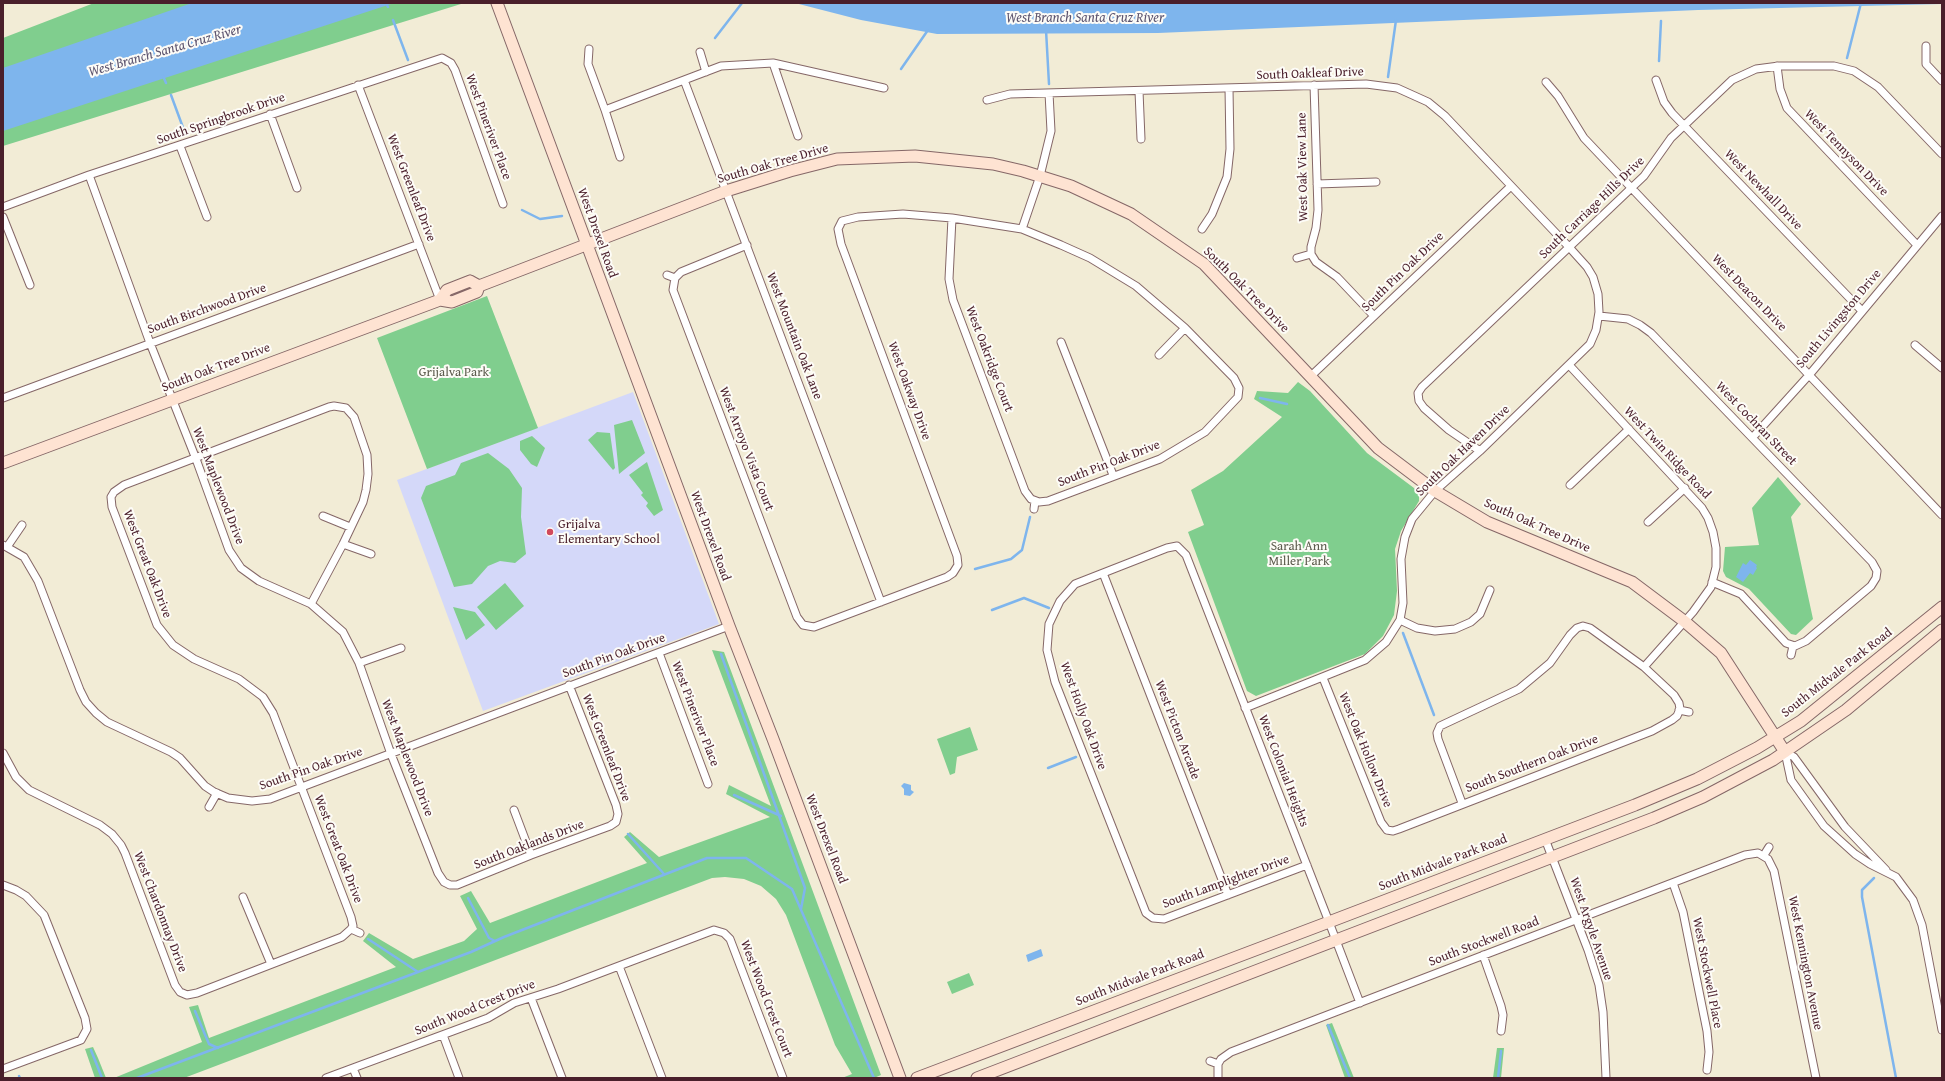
<!DOCTYPE html>
<html>
<head>
<meta charset="utf-8">
<style>
	body { margin:0 }
	#map { position:relative; width:1945px; height:1081px; overflow:hidden; background:#f2ecd6; font-family:"Gentium Book Plus",serif }
	canvas { display:block }
	.frame { position:absolute; inset:0; border:4px solid #4a1f2b; pointer-events:none }
</style>
</head>
<body>
<div id="map">
<canvas width="1945" height="1081"></canvas>
<div class="frame"></div>
</div>
<script>
const c = document.querySelector('canvas').getContext('2d');
c.lineJoin = 'round';
function fill(path, color) { c.fillStyle = color; c.fill(path, 'evenodd'); }
const poly = rows => new Path2D(rows.map(r => 'M' + r).join(''));
function stroke(path, color, width, dash) { c.strokeStyle = color; c.lineWidth = width; c.lineCap = dash ? 'butt' : 'round'; c.setLineDash(dash || []); c.stroke(path); }
function label(font, color, halo, rows, align = 'center') {
  c.font = font + ' "Gentium Book Plus",serif'; c.lineWidth = 4; c.setLineDash([]); c.textBaseline = 'middle'; c.strokeStyle = halo; c.fillStyle = color; for (const [text, x, y, turn = 0] of rows) {
    c.save(); c.translate(x, y); c.rotate((+turn || 0) * Math.PI / 180); c.textAlign = isNaN(turn) ? turn : align; if (halo) c.strokeText(text, 0, 0); c.fillText(text, 0, 0); c.restore();
  }
}
const built = poly([
	[633,392,719,624,483,711,397,480]
]);
const green = poly([
	[94,3,461,3,461,4,3,146,3,38],
	[487,296,538,428,427,469,377,338],
	[1298,382,1310,391,1367,453,1414,488,1419,494,1419,501,1401,531,1395,549,1397,591,1394,615,1383,636,1365,654,1256,696,1247,691,1188,532,1204,525,1191,490,1223,471,1282,417,1254,399,1257,391,1288,393],
	[632,420,645,453,619,474,614,425],
	[597,432,610,433,615,468,613,470,588,440],
	[532,436,545,448,537,467,531,464,520,450,520,441],
	[488,453,509,469,522,488,521,517,526,554,515,563,500,561,488,566,472,584,454,587,421,498,426,486,455,475,461,463],
	[647,462,663,510,654,516,646,506,648,503,641,495,643,493,629,475],
	[1778,477,1801,504,1791,517,1813,619,1796,635,1791,634,1749,589,1726,577,1723,571,1725,547,1759,545,1752,508],
	[505,583,524,606,496,630,477,607],
	[453,607,475,612,485,625,466,640],
	[712,650,724,652,881,1075,874,1078,842,1078,852,1074,835,1045,786,915,776,899,761,886,744,879,725,877,712,878,184,1078,114,1078,202,1042,189,1007,198,1005,209,1038,396,967,363,941,369,933,413,959,464,941,477,929,460,896,471,891,490,923,647,863,624,837,630,832,659,857,770,817,726,794,729,785,771,806],
	[970,727,978,750,957,757,955,773,950,775,937,739],
	[969,973,974,985,952,994,947,982],
	[1332,1023,1354,1078,1345,1078,1326,1025],
	[93,1047,98,1058,106,1078,95,1078,85,1049],
	[1497,1048,1504,1048,1501,1078,1493,1078]
]);
const water = poly([
	[192,3,394,3,3,131,3,68],
	[795,3,1942,3,1942,4,1698,10,1158,33,937,34,861,20],
	[1750,560,1757,565,1756,567,1757,568,1753,575,1750,573,1743,582,1736,577,1743,563,1746,565],
	[904,783,911,785,911,790,914,792,910,796,904,795,904,789,901,786],
	[1041,949,1043,956,1028,962,1026,955]
]);
const stream = poly([
	[386,3,388,7],
	[393,20,408,60],
	[1046,30,1049,84],
	[715,38,742,3],
	[1847,58,1861,3],
	[1659,61,1661,21],
	[901,69,928,30],
	[163,76,166,83],
	[1388,77,1396,20],
	[171,95,185,133],
	[522,210,540,219,562,216],
	[1260,398,1287,404],
	[975,569,1011,559,1022,550,1030,517],
	[992,610,1024,598,1049,608],
	[1403,633,1434,715],
	[721,654,805,888,801,909],
	[1048,768,1076,757],
	[734,795,781,816],
	[628,834,664,874],
	[1874,878,1862,890,1862,897,1896,1078],
	[468,898,489,938,495,941],
	[368,939,418,972],
	[195,1011,209,1044,218,1048],
	[1328,1025,1350,1078],
	[91,1050,102,1078],
	[19,1076,20,1078],
	[137,1078,471,952,504,937,707,858,746,858,792,889,874,1078],
	[1498,1078,1501,1051]
]);
const street = poly([
	[1926,46,1926,64,1942,81],
	[589,49,588,64,605,110,620,157],
	[700,52,706,72],
	[773,63,798,136],
	[1777,66,1780,89,1787,108,1917,245],
	[684,80,881,602],
	[1656,80,1664,102,1672,113,1862,311],
	[1546,82,1558,96,1584,138,1942,515],
	[358,85,440,300],
	[1314,85,1318,210,1316,228,1311,247,1311,254,1316,262,1337,277,1374,316],
	[1139,91,1141,139],
	[987,100,1010,94,1366,84,1397,88,1428,102,1445,116,1569,247,1587,267,1593,277,1598,294,1599,312,1596,330,1590,344,1480,451,1435,491,1412,519,1405,537,1401,559,1403,603,1400,620,1386,642,1365,660,1245,708],
	[605,110,721,66,773,63,884,88],
	[270,114,297,188],
	[180,146,207,217],
	[89,175,150,343,196,459,229,550,241,568,259,581,311,604,343,632,359,663,391,754,438,873,444,882,450,885,457,885,531,855,610,826,616,822,618,814,616,805,569,685],
	[1317,184,1376,182],
	[3,207,89,175,442,58,451,63,455,70,503,204],
	[3,217,30,285],
	[1022,229,1040,176,1051,131,1049,93],
	[1202,229,1212,214,1227,177,1230,149,1229,88],
	[747,245,681,272,675,278,673,290,797,617,803,625,814,627,947,577,953,573,958,565,957,556,841,244,838,229,842,221,858,217,903,214,952,218,1022,229,1061,245,1090,258,1136,286,1185,328,1234,378,1239,388,1238,397,1205,432,1160,459,1048,501,1039,502,1031,499,1025,491,953,300,949,279,952,218],
	[1297,258,1311,254],
	[667,275,675,278],
	[1599,316,1628,319,1640,325,1651,333,1872,562,1877,571,1876,578,1871,586,1806,641,1795,646,1786,643,1741,594,1712,582],
	[1061,342,1113,475],
	[1915,345,1942,368],
	[1159,355,1185,328],
	[1570,366,1702,508,1708,518,1713,532,1716,548,1716,567,1711,587,1693,612,1644,667],
	[1311,376,1511,186],
	[3,398,419,244],
	[1753,437,1810,374,1942,216],
	[1480,451,1449,430,1424,408,1419,401,1418,393,1422,387,1644,176,1671,138,1732,80,1756,69,1779,66,1834,66,1854,71,1878,87,1942,154],
	[1570,485,1629,429],
	[1034,509,1035,501],
	[323,516,350,527],
	[1648,522,1685,488],
	[343,544,371,554],
	[3,545,24,557,38,581,80,690,86,702,96,713,107,722,171,752,180,758,205,786,214,792,228,798,252,801,270,799,729,626],
	[7,547,22,525],
	[1103,573,1228,895],
	[311,604,343,544,363,502,366,490,368,474,367,455,354,417,346,408,334,406,329,407,124,485,114,492,111,497,112,507,157,625,173,645,194,659,239,679,263,697,273,713,351,917,353,926,351,929],
	[1400,620,1417,628,1435,631,1455,629,1471,622,1480,614,1490,590],
	[659,653,708,784],
	[1791,655,1793,646],
	[359,663,401,648],
	[1323,678,1381,822,1387,830],
	[1679,710,1689,712],
	[1785,752,1791,780,1824,826,1855,854,1870,864,1896,877,1913,900,1922,925,1942,1030],
	[1785,752,1794,757,1845,827,1886,870],
	[3,753,16,777,29,790,100,825,112,834,121,845,125,853,175,985,180,992,187,995,197,993,342,937,351,929],
	[209,807,217,793],
	[514,810,531,855],
	[1387,830,1393,831,1399,829,1652,731,1672,720,1677,716,1680,709,1679,703,1674,695,1644,667,1590,628,1583,626,1577,628,1570,635,1550,663,1519,689,1440,726,1437,733,1438,739,1462,803],
	[1545,839,1588,950,1599,985,1603,1012,1606,1078],
	[1764,855,1769,847],
	[1307,865,1164,919,1153,918,1146,913,1055,682,1047,650,1049,624,1060,601,1075,584,1167,548,1177,546,1186,555,1329,922,1360,1003],
	[1673,883,1683,912,1707,1031,1709,1052,1707,1070],
	[3,885,16,890,26,896,44,915,85,1018,87,1029,81,1040,3,1069],
	[243,897,271,964],
	[351,929,360,933],
	[1483,955,1501,1006,1503,1015,1501,1031],
	[619,966,662,1078],
	[531,998,562,1078],
	[443,1035,459,1078],
	[1210,1061,1218,1064],
	[353,1068,357,1078],
	[326,1078,488,1018,514,1003,558,989,714,930,724,933,730,939,783,1078],
	[1218,1078,1218,1064,1221,1059,1231,1052,1745,855,1758,853,1768,859,1774,871,1816,1078]
]);
const secondary = poly([
	[497,3,729,626,773,739,900,1078],
	[470,281,479,286,477,292,452,302,440,300,447,290,470,281],
	[479,286,726,191,790,171,837,159,915,156,993,164,1023,171,1071,186,1131,214,1204,264,1378,448,1435,491,1487,522,1632,582,1684,621,1721,653,1785,752],
	[3,463,440,300],
	[917,1078,1329,922,1635,805,1697,779,1757,748,1801,721,1942,607],
	[977,1078,1654,818,1703,797,1773,760,1846,710,1942,630]
]);
const markers = [
	[550,532,4,"#d1495b"]
];
const streetNames = [
	["South Oakleaf Drive",1310,74,-2],
	["South Springbrook Drive",221,119,-19],
	["West Pineriver Place",488,127,70],
	["West Tennyson Drive",1846,153,46],
	["South Oak Tree Drive",773,164,-16],
	["West Oak View Lane",1303,167,-91],
	["West Greenleaf Drive",411,188,69],
	["West Newhall Drive",1763,190,46],
	["South Carriage Hills Drive",1592,208,-44],
	["West Drexel Road",597,233,70],
	["South Pin Oak Drive",1403,272,-44],
	["South Oak Tree Drive",1246,290,45],
	["West Deacon Drive",1749,293,46],
	["South Birchwood Drive",207,309,-20],
	["South Livingston Drive",1839,319,-50],
	["West Mountain Oak Lane",794,336,69],
	["West Oakridge Court",989,359,69],
	["South Oak Tree Drive",216,368,-21],
	["West Oakway Drive",909,391,70],
	["West Cochran Street",1756,424,46],
	["West Arroyo Vista Court",746,449,69],
	["South Oak Haven Drive",1463,451,-44],
	["West Twin Ridge Road",1667,453,47],
	["South Pin Oak Drive",1109,464,-21],
	["West Maplewood Drive",218,486,69],
	["South Oak Tree Drive",1537,526,24],
	["West Drexel Road",710,536,70],
	["West Great Oak Drive",147,564,69],
	["South Pin Oak Drive",614,656,-20],
	["South Midvale Park Road",1837,673,-38],
	["West Pineriver Place",695,714,69],
	["West Holly Oak Drive",1083,716,70],
	["West Picton Arcade",1177,730,69],
	["West Greenleaf Drive",606,748,69],
	["West Oak Hollow Drive",1365,750,68],
	["West Maplewood Drive",407,758,69],
	["South Southern Oak Drive",1532,764,-21],
	["South Pin Oak Drive",311,769,-19],
	["West Colonial Heights",1283,771,69],
	["West Drexel Road",826,839,69],
	["South Oaklands Drive",529,845,-21],
	["West Great Oak Drive",338,849,69],
	["South Midvale Park Road",1443,863,-21],
	["South Lamplighter Drive",1226,882,-20],
	["West Chardonnay Drive",160,912,69],
	["West Argyle Avenue",1591,929,71],
	["South Stockwell Road",1484,942,-21],
	["West Kennington Avenue",1805,963,79],
	["West Stockwell Place",1707,973,79],
	["South Midvale Park Road",1140,978,-21],
	["West Wood Crest Court",766,999,69],
	["South Wood Crest Drive",475,1008,-22]
];
const parkNames = [
	["Grijalva Park",454,373],
	["Sarah Ann",1299,547],
	["Miller Park",1299,562]
];
const poiNames = [
	["Grijalva",558,525],
	["Elementary School",558,540]
];
const waterNames = [
	["West Branch Santa Cruz River",1085,18],
	["West Branch Santa Cruz River",165,51,-16]
];
fill(built, '#d4d8f9');
fill(green, '#80ce8e');
fill(water, '#7eb5ed');
stroke(stream, '#7eb5ed', 2.5);
stroke(street, '#856767', 9);
stroke(secondary, '#856767', 13);
stroke(street, '#fff', 7);
stroke(secondary, '#fee3d2', 11);
for (const [x, y, r, color] of markers) { const dot = new Path2D(); dot.arc(x, y, r, 0, 2 * Math.PI); c.fillStyle = color; c.fill(dot); stroke(dot, '#fdfcf7', 1.5); }
label('13px', '#4a1f2b', '#fdfcf7', streetNames);
label('13px', '#5d5c4e', '#fdfcf7', parkNames);
label('13px', '#4a1f2b', '#fdfcf7', poiNames, 'left');
label('italic 14px', '#5c546f', '#fdfcf7', waterNames);
</script>
</body>
</html>
